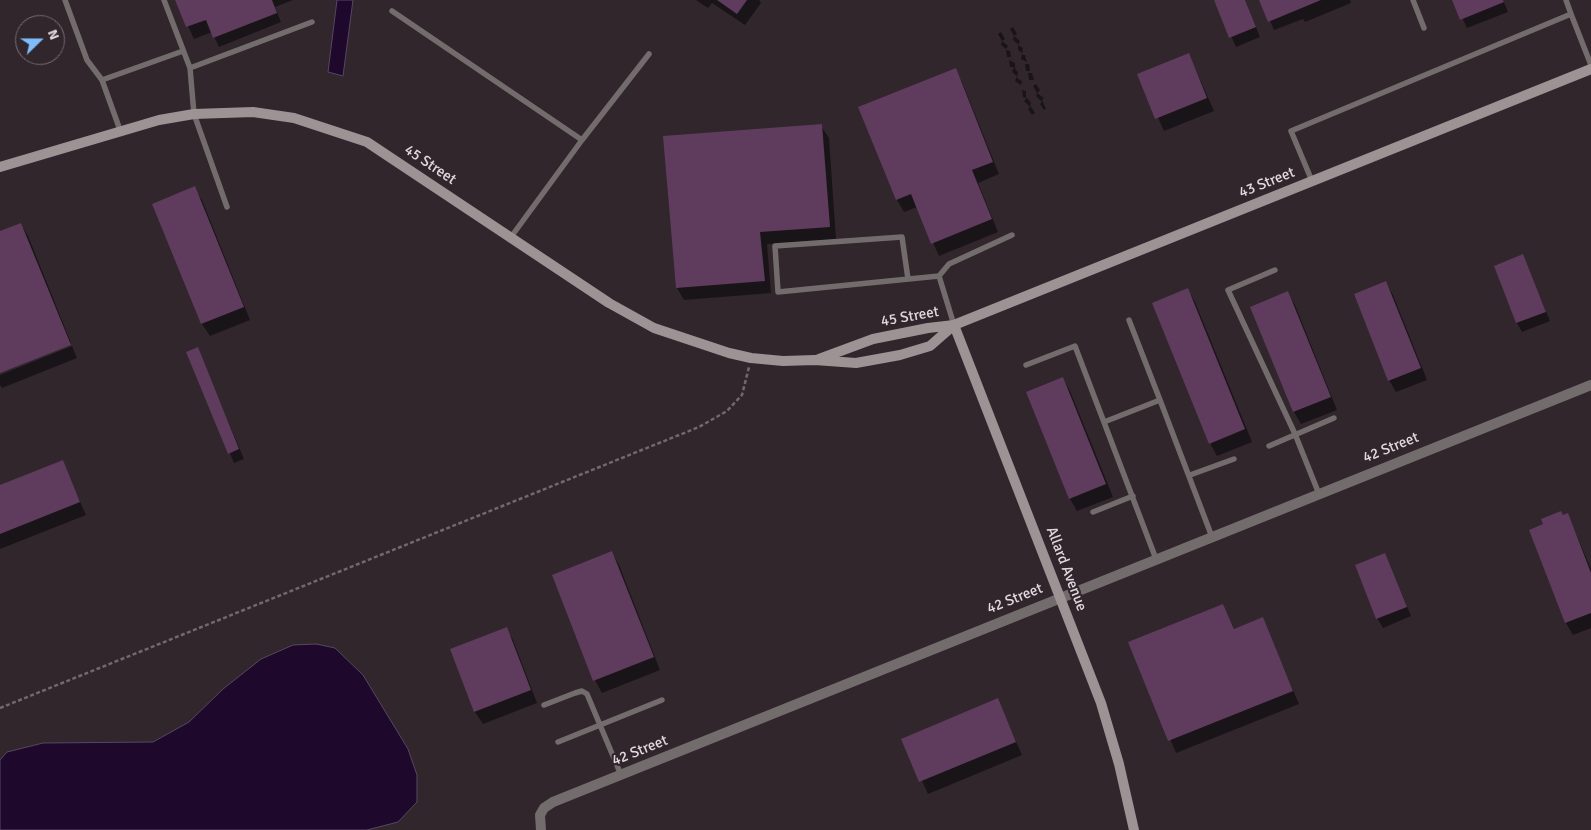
<!DOCTYPE html>
<html>
<head>
<meta charset="utf-8">
<style>
	body { margin:0 }
	#map { position:relative; width:1591px; height:830px; overflow:hidden; background:#30262b; font-family:Signika,sans-serif }
	canvas { display:block }
	.north { position:absolute; left:15px; top:15px; width:50px; height:50px; box-sizing:border-box; background:#30262b; border:1px solid #776e72; border-radius:50%; rotate:68deg; font-size:14px; font-weight:700; line-height:20px; text-align:center; color:#e1d9dd }
	.north::after { content:''; display:block; margin:auto; width:18px; height:22px; background:#7ebdf9; clip-path:polygon(50% 0,100% 100%,50% 72%,0 100%) }
</style>
</head>
<body>
<div id="map">
<canvas width="1591" height="830"></canvas>
<div class="north">N</div>
</div>
<script>
const c = document.querySelector('canvas').getContext('2d');
c.lineJoin = 'round';
function fill(path, color) { c.fillStyle = color; c.fill(path, 'evenodd'); }
const poly = rows => new Path2D(rows.map(r => 'M' + r).join(''));
function stroke(path, color, width, dash) { c.strokeStyle = color; c.lineWidth = width; c.lineCap = dash ? 'butt' : 'round'; c.setLineDash(dash || []); c.stroke(path); }
function label(font, color, halo, rows, align = 'center') {
  c.font = font + ' Signika,sans-serif'; c.lineWidth = 4.5; c.setLineDash([]); c.textBaseline = 'middle'; c.strokeStyle = halo; c.fillStyle = color; for (const [text, x, y, turn = 0] of rows) {
    c.save(); c.translate(x, y); c.rotate((+turn || 0) * Math.PI / 180); c.textAlign = isNaN(turn) ? turn : align; if (halo) c.strokeText(text, 0, 0); c.fillText(text, 0, 0); c.restore();
  }
}
const water = poly([
	[337,0,353,0,343,76,328,72,337,0],
	[316,644,335,648,363,675,408,749,417,775,417,802,398,822,367,830,0,830,0,760,7,752,43,743,153,742,189,722,223,689,261,659,293,645,316,644]
]);
const shadow = poly([
	[176,0,293,0,275,7,281,22,219,47,212,32,194,39],
	[696,0,759,0,761,3,745,25,712,3,708,8],
	[1215,0,1245,0,1260,37,1236,47],
	[1261,0,1350,0,1351,3,1305,22,1303,19,1274,30],
	[1454,0,1503,0,1508,12,1467,28],
	[1013,27,1017,34,1014,36,1010,29],
	[1001,32,1005,39,1002,41,998,34],
	[1014,36,1020,41,1018,45,1023,48,1022,55,1025,55,1027,62,1021,59,1022,53,1018,50,1018,44,1013,40],
	[1002,41,1008,46,1006,49,1001,45],
	[1006,50,1010,51,1011,57,1007,57],
	[1189,55,1214,111,1164,131,1139,75],
	[1009,60,1015,63,1015,69,1018,72,1017,78,1022,81,1021,85,1015,81,1017,76,1012,72,1014,67,1010,67],
	[1025,64,1029,64,1030,71,1026,71],
	[955,70,962,82,999,174,978,183,998,232,939,256,917,207,904,212,897,200,860,107],
	[1028,73,1032,73,1034,80,1029,80],
	[1036,84,1040,90,1037,93,1033,86],
	[1022,90,1026,91,1026,98,1023,97],
	[1037,93,1044,98,1042,100,1046,109,1044,110,1040,104,1042,102,1036,96],
	[1027,98,1031,103,1030,105,1035,113,1032,115,1028,109,1030,107,1024,101],
	[821,126,829,138,836,239,767,244,771,293,684,300,677,288],
	[194,188,202,200,250,320,210,336,202,324,154,204],
	[21,224,28,236,71,343,0,372,0,232],
	[1523,256,1550,321,1522,332,1517,323],
	[1386,283,1393,295,1427,380,1396,392,1389,380],
	[1188,290,1195,302,1252,442,1217,456,1210,443],
	[1288,293,1295,305,1337,410,1301,424,1294,412,1252,307],
	[72,346,77,358,2,388,0,385,0,375],
	[197,348,244,459,234,463,188,352],
	[1063,378,1070,391,1113,497,1077,511,1070,499],
	[62,461,86,515,0,549,0,486],
	[1568,515,1591,569,1591,628,1573,635,1566,623,1530,530],
	[612,553,619,565,660,670,602,693,595,680],
	[1385,555,1411,616,1383,628,1377,618],
	[1223,605,1235,630,1262,619,1299,704,1176,753,1130,643],
	[506,628,513,640,537,703,483,724,475,712,451,649],
	[998,700,1022,755,928,794,903,739]
]);
const building = poly([
	[175,0,272,0,277,13,213,38,206,20,186,27],
	[717,0,747,0,737,14],
	[1214,0,1245,0,1256,27,1229,38],
	[1259,0,1321,0,1268,22],
	[1452,0,1503,0,1504,2,1460,20],
	[1189,53,1207,98,1155,119,1137,74],
	[956,68,993,162,972,170,992,219,931,244,911,194,896,200,858,107],
	[822,124,830,227,760,232,765,281,676,288,663,136],
	[195,186,244,307,201,324,152,204],
	[21,223,71,345,0,373,0,231],
	[1523,254,1546,312,1516,323,1494,266],
	[1386,281,1421,368,1388,381,1354,294],
	[1188,288,1245,429,1209,444,1152,303],
	[1288,291,1331,397,1293,412,1250,307],
	[198,347,239,449,228,454,186,352],
	[1063,377,1106,484,1069,499,1026,392],
	[63,460,80,502,0,534,0,485],
	[1561,511,1563,515,1568,513,1591,573,1591,613,1565,623,1529,530,1543,524,1541,519],
	[612,551,654,657,593,681,552,575],
	[1385,553,1407,607,1376,619,1355,565],
	[1223,604,1234,629,1263,617,1293,691,1168,741,1128,642],
	[507,627,531,690,474,712,450,649],
	[998,698,1016,742,919,782,901,739]
]);
const path = poly([
	[0,708,699,427,727,411,742,395,749,367]
]);
const lane = poly([
	[65,0,87,60,102,80,120,130],
	[164,0,190,68],
	[1413,0,1424,28],
	[1566,0,1571,14],
	[392,11,582,140,511,237],
	[102,80,183,51],
	[582,140,649,54],
	[1312,181,1291,131,1571,14,1591,65],
	[227,207,194,114,190,68,312,22],
	[1275,270,1228,290,1295,434,1319,494],
	[939,276,949,264,1012,235],
	[908,279,902,237,775,246,778,292,939,276,954,325],
	[1026,365,1075,346,1156,559],
	[1160,400,1212,537],
	[1104,422,1160,400,1129,320],
	[1269,446,1334,418],
	[1190,475,1234,459],
	[1093,512,1133,496],
	[544,705,575,693,582,691,587,694,621,775],
	[558,742,662,700]
]);
const street = poly([
	[541,830,540,815,544,808,553,802,1591,385]
]);
const secondary = poly([
	[0,167,159,120,194,114,253,112,294,118,367,142,609,303,654,328,729,353,751,358,783,361,815,360,856,363,900,355,930,346,954,325],
	[954,325,1101,703,1119,764,1134,830],
	[819,359,873,339,928,328,954,325,1591,69]
]);
const streetNames = [
	["45 Street",430,165,34],
	["43 Street",1267,183,-22],
	["45 Street",910,317,-10],
	["42 Street",1391,448,-22],
	["Allard Avenue",1066,569,69],
	["42 Street",1015,599,-22],
	["42 Street",640,751,-22]
];
fill(water, '#1e092d');
stroke(water, '#584762', 1);
fill(shadow, '#0007');
fill(building, '#5f3b5d');
stroke(path, '#72686d', 2.5, [4, 2.5]);
stroke(lane, '#736c6d', 5.5);
stroke(street, '#736c6d', 10);
stroke(secondary, '#9d9294', 10);
label('15px', '#e1d9dd', '#30262b', streetNames);
</script>
</body>
</html>
